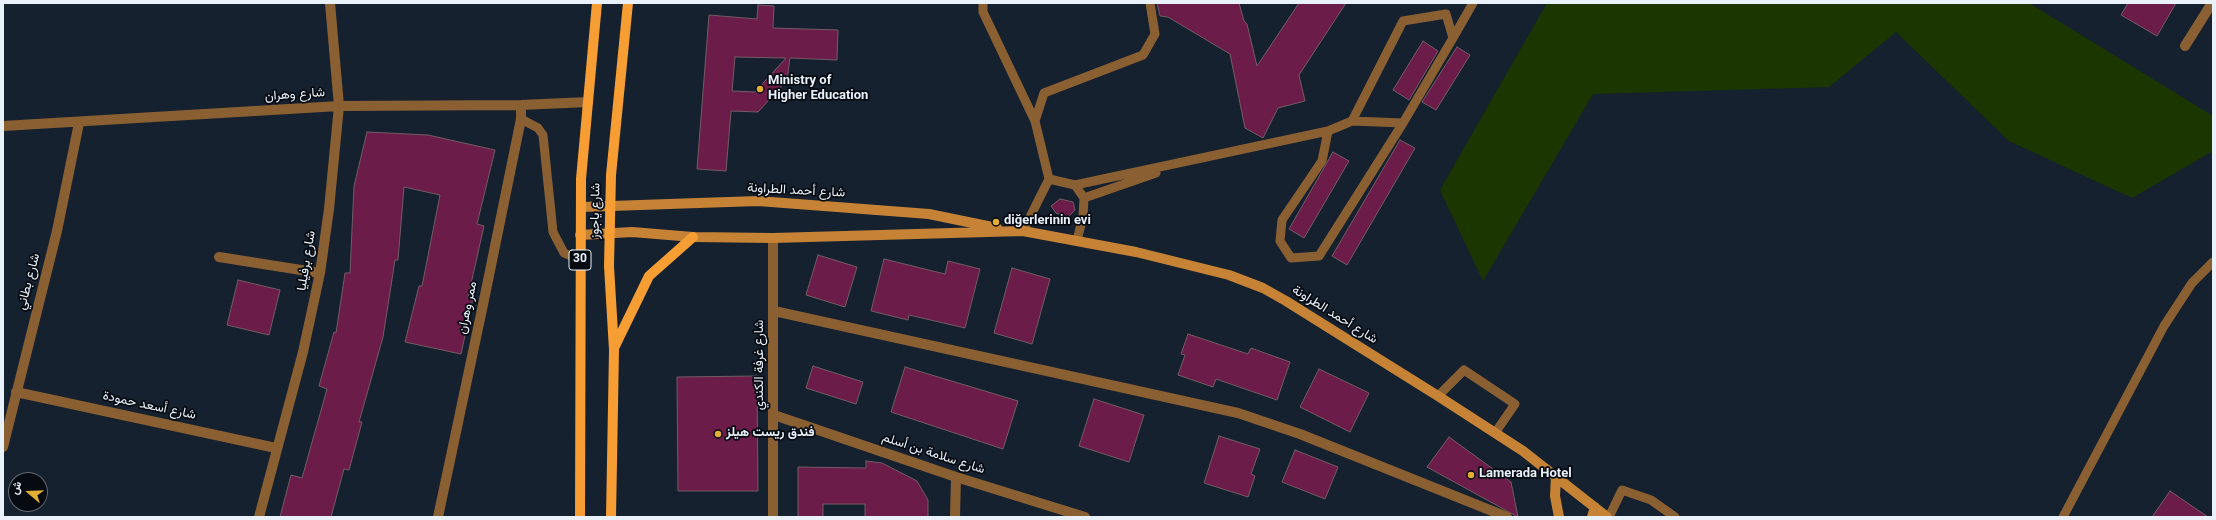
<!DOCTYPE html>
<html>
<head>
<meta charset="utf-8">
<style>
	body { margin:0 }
	#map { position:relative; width:2216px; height:520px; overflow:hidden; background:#16212f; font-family:Georgia,Vazirmatn,serif }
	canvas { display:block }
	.frame { position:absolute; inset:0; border:4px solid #e9f1fb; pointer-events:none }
	.north { position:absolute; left:8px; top:472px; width:40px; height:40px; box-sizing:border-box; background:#060a11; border:1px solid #61666f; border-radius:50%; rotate:289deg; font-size:11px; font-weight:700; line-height:16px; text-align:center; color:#e9f1fb }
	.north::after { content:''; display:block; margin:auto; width:14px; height:18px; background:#e1af34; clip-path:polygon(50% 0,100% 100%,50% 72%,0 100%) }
</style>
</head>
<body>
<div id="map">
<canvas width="2216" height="520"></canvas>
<div class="frame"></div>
<div class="north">ش</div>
</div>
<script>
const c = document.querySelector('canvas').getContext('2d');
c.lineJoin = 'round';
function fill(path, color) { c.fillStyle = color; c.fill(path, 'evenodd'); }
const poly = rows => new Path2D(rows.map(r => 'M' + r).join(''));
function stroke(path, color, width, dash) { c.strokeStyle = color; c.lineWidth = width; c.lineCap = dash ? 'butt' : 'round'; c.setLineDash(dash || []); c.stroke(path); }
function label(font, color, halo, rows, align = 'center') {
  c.font = font + ' Georgia,Vazirmatn,serif'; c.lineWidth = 3.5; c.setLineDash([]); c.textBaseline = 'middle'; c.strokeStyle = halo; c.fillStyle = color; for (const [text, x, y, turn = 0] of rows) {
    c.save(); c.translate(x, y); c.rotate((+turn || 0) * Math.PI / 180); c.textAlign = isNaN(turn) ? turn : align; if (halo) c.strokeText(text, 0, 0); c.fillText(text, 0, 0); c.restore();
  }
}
const green = poly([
	[1547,3,2029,3,2213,116,2213,151,2132,198,2009,141,1896,32,1829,87,1593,94,1483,281,1440,190]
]);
const building = poly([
	[1157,3,1239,3,1244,21,1247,24,1257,66,1299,3,1346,3,1299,75,1305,101,1278,108,1263,138,1245,128,1230,54,1168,17,1160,16,1157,3],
	[2128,3,2176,3,2157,36,2121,15,2128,3],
	[758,5,774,6,773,28,838,30,837,60,790,58,787,80,758,112,731,111,726,171,697,169,709,15,757,19,758,5],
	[735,57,786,58,755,92,732,91,735,57],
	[1423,41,1438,51,1409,100,1393,90,1423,41],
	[1457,47,1470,55,1436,110,1422,102,1457,47],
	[367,132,428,135,495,150,477,224,484,226,468,297,473,298,461,354,405,342,419,286,422,286,440,195,404,187,398,260,395,260,383,337,359,422,362,422,349,470,344,469,331,517,280,517,291,475,302,478,327,389,319,386,334,332,336,333,345,273,350,273,354,186,367,132],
	[1400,140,1415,148,1347,265,1332,256,1400,140],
	[1333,152,1349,161,1304,238,1289,229,1333,152],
	[1060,199,1073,202,1075,210,1068,217,1056,213,1051,206,1060,199],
	[818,255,857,267,845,307,806,295,818,255],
	[884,259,945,274,948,261,980,269,965,328,909,315,908,320,871,311,884,259],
	[1012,268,1050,279,1032,344,994,333,1012,268],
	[238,280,280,290,269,335,227,325,238,280],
	[1188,334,1248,354,1251,348,1290,362,1277,400,1216,379,1213,387,1178,375,1185,355,1181,354,1188,334],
	[813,366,863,382,856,404,806,388,813,366],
	[905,367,1018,401,1003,449,891,412,905,367],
	[1319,369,1369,393,1350,432,1300,407,1319,369],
	[757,376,758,491,678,491,677,377,757,376],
	[1094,399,1144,415,1129,462,1079,446,1094,399],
	[1219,436,1260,449,1251,474,1255,476,1248,497,1204,483,1219,436],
	[1449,437,1511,482,1518,517,1427,467,1449,437],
	[1295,450,1338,467,1325,499,1282,482,1295,450],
	[866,461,882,463,917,481,928,500,928,517,865,517,865,504,823,504,823,517,798,517,798,467,866,468,866,461],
	[2170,491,2208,517,2152,517,2170,491]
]);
const lane = poly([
	[983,3,983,12,1035,121,1049,179],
	[1453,38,1473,3],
	[521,119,538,128,543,135,553,232,564,253,580,260],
	[1035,121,1044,93,1143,55,1155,34,1150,3],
	[1328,131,1322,161,1282,220,1280,241,1291,258,1319,256,1403,123,1453,38,1446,14,1403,21,1352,121],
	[1075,185,1328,131,1352,121,1403,123],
	[1084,198,1156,173],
	[1023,231,1049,179,1075,185,1084,198,1083,217,1077,240],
	[1438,396,1464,370,1515,404,1495,433],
	[1609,517,1622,490,1651,500,1675,517],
	[2063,517,2164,326,2192,283,2213,262]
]);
const street = poly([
	[2185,46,2212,3],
	[3,126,339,106,521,105,588,102],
	[773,238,773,517],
	[219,257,320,273],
	[774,311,1238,413,1300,434,1507,517],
	[16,392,276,448],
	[774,415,956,477,1085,517],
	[3,447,57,231,79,123],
	[259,517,303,352,320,273,329,209,339,106,330,3],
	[438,517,484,300,521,119,521,105],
	[955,517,956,477]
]);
const secondary = poly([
	[581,207,758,201,929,214,997,228],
	[580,235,632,232,693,237,773,238,1023,231,1136,252,1229,275,1263,288,1286,301,1438,396,1523,451,1607,517],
	[1556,476,1555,496,1559,517],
	[1592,517,1595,507]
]);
const primary = poly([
	[614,348,649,276,693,237],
	[580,517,581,179,597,3],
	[611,517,614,350,609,266,611,175,628,3]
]);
const markers = [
	[760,89,4,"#e1af34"],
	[996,222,4,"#e1af34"],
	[718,434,4,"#e1af34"],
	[1471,475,4,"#e1af34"]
];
const shields = [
	[580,260,22]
];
const shieldNames = [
	["30",580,260]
];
const poiNames = [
	["Ministry of",768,82],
	["Higher Education",768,97],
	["diğerlerinin evi",1004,222],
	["فندق ريست هيلز",726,434],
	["Lamerada Hotel",1479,475]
];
const streetNames = [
	["شارع وهران",295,96,-4],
	["شارع أحمد الطراونة",796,192,3],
	["شارع ياجوز",597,211,-89],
	["شارع برفيليا",308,261,-81],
	["شارع بطاني",30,282,-75],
	["ممر وهران",469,308,-78],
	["شارع أحمد الطراونة",1334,316,32],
	["شارع غرفة الكندي",761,365,-90],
	["شارع أسعد حمودة",149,407,12],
	["شارع سلامة بن أسلم",933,455,18]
];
fill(green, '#1c3600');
fill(building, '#6b1c49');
stroke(building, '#735c66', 1);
stroke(lane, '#8a6033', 9);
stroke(street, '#8a6033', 10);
stroke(secondary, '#c68336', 10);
stroke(primary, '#f69e34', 10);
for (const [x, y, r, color] of markers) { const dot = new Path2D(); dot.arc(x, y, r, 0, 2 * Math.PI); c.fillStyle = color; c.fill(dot); stroke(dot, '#060a11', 1.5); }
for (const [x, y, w] of shields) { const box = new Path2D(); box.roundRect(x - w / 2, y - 10, w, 20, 3); c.fillStyle = '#060a11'; c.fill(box); stroke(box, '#e9f1fb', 1); }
label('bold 12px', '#e9f1fb', null, shieldNames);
label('bold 13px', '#e9f1fb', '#060a11', poiNames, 'left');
label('13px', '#e9f1fb', '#060a11', streetNames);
</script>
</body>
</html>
